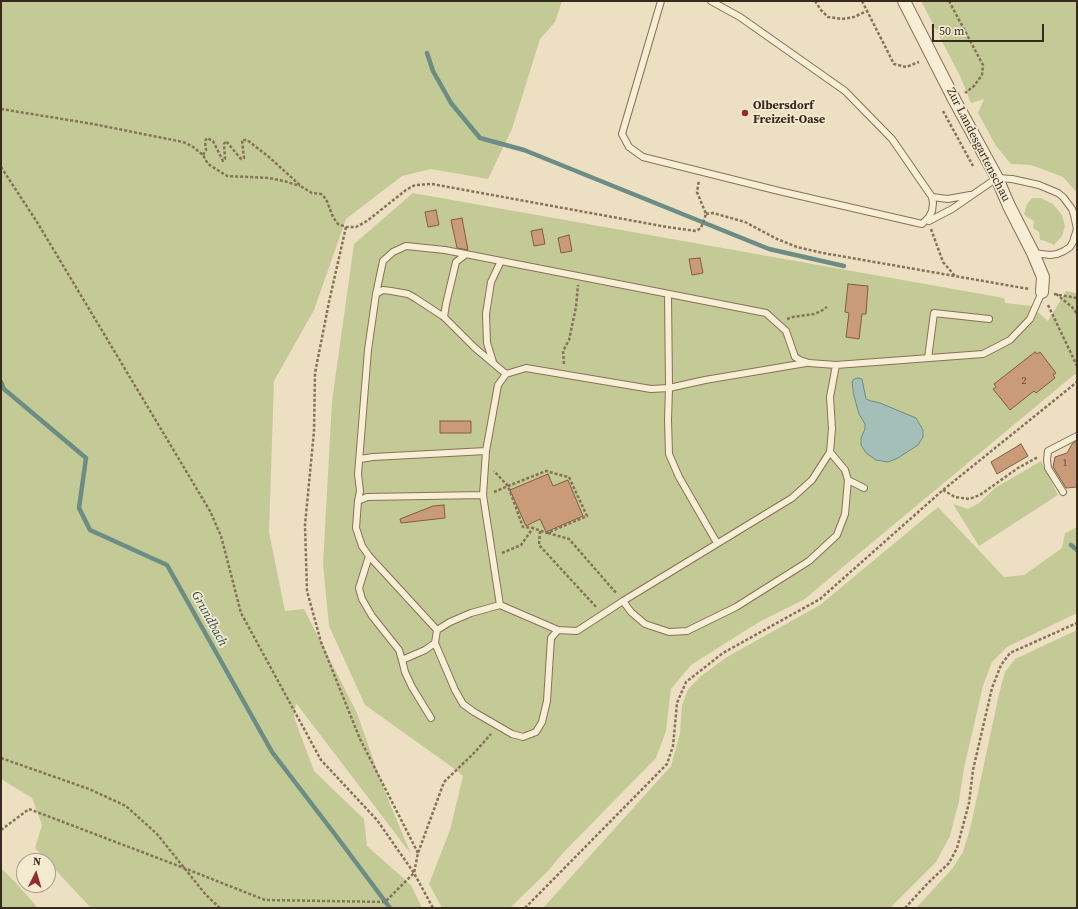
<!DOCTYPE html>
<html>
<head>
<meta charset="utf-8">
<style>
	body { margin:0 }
	#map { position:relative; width:1078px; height:909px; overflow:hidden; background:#ede0c2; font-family:"Source Serif 4",serif }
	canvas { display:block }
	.frame { position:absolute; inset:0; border:2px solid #36291d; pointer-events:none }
	.north { position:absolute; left:16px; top:853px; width:40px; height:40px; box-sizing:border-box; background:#f4ead1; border:1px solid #a89d89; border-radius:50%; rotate:5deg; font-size:11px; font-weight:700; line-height:16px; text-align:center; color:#36291d }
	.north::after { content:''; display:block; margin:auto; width:14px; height:18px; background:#932b2b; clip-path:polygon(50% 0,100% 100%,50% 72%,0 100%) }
	.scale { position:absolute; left:932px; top:24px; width:112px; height:18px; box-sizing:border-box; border:2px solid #36291d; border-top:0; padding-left:5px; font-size:12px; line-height:14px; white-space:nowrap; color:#36291d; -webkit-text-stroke:3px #f4ead1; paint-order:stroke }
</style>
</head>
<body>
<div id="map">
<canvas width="1078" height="909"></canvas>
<div class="frame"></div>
<div class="north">N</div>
<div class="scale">50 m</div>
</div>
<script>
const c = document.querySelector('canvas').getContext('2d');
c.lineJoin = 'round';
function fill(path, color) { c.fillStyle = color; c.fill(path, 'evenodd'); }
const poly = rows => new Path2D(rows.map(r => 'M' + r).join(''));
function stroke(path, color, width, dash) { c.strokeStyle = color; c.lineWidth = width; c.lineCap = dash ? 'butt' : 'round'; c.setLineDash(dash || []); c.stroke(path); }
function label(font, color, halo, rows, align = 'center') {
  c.font = font + ' "Source Serif 4",serif'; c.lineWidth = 3.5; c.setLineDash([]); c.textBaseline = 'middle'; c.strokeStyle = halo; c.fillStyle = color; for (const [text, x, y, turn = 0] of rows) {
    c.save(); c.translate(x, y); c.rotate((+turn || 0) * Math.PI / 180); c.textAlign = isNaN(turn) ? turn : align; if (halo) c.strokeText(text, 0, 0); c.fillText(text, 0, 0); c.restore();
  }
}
const green = poly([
	[1,1,562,1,555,22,540,39,512,129,488,179,431,169,402,176,346,219,314,310,274,381,269,532,285,611,304,609,357,713,383,787,411,854,296,703,294,717,314,771,364,819,367,846,411,885,422,908,91,908,35,848,42,825,32,798,1,779],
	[921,1,1077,1,1077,193,1063,177,1031,165,1011,164,996,146,978,113,984,99,971,103,960,76],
	[413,193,1004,298,1005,303,1031,306,1048,321,1066,291,1077,293,1077,377,1075,374,850,561,805,599,759,622,691,665,671,689,666,731,656,758,561,855,549,870,510,908,442,908,429,884,450,830,463,776,456,770,365,705,329,626,323,564,332,401,354,244],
	[1032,198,1041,198,1053,204,1062,215,1065,226,1062,236,1054,245,1045,241,1040,240,1039,232,1033,228,1034,221,1027,217,1024,214,1027,204],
	[1041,461,1058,495,979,546,953,504,968,509,979,503,995,488],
	[938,507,1004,577,1024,575,1062,548,1065,533,1077,527,1077,613,1007,647,992,662,983,686,964,768,959,801,950,836,936,862,890,908,543,908,671,766,680,733,682,705,688,689,701,676,727,657,820,605],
	[1077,630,1077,908,916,908,952,869,963,852,971,825,999,694,1005,672,1015,659],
	[1,868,15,882,38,908,1,908]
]);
const water = poly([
	[858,378,862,379,866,399,871,401,880,403,916,418,923,430,923,437,918,445,898,458,888,462,876,460,866,453,861,445,861,438,865,429,865,424,859,414,854,396,852,382,854,379,858,378]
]);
const stream = poly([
	[427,53,433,71,451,103,480,138,524,150,769,249,844,266],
	[1,382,4,389,86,458,79,508,90,530,167,565,272,752,337,837,390,908],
	[1071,545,1077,550]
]);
const building = poly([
	[436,210,439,225,428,227,425,212,436,210],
	[462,218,468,250,457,248,451,220,462,218],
	[542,229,545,244,534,246,531,231,542,229],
	[569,235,572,251,561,253,558,238,569,235],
	[700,258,703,273,692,275,689,259,700,258],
	[848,284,868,286,866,314,862,314,859,339,846,337,849,313,845,312,848,284],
	[1035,352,1037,354,1040,352,1056,373,1053,375,1055,378,1036,393,1034,391,1010,410,993,389,996,387,994,384,1035,352],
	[440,421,471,421,471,433,440,433,440,421],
	[1077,441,1077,487,1066,488,1053,467,1055,457,1067,453,1072,444,1077,441],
	[1021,444,1028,456,997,474,991,462,1021,444],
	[548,474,553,486,568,480,583,516,546,532,540,519,526,526,510,490,548,474],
	[444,505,445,518,401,523,400,519,433,506,444,505]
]);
const path = poly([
	[815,1,821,10,828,17,842,19,854,17,867,11],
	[862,1,894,64,906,67,919,62],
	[949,1,983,65,982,75,974,86,965,93],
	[1,109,93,124,183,142,192,146,203,155,208,164,227,176,269,178,284,181,300,186],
	[943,111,973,166],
	[203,155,206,150,205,141,207,138,213,141,223,161,225,159,224,144,226,141,241,159,244,158,242,140,247,140,269,157,302,187,312,193,321,194,326,199,333,217,338,224,346,227,356,227,367,221,406,190,415,185,432,184,667,227,696,231,701,228,706,214,697,192,699,180],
	[1,167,37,222,210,511,221,536,241,613,321,760,377,820,414,873,433,908],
	[706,214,713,213,745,222,777,239,797,247,823,253,1029,289],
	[346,227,329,302,315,373,314,431,305,525,307,591,321,642,360,739,418,853],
	[931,229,943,262,955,276],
	[1054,294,1077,298],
	[1056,294,1072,307,1077,314],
	[1048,305,1077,366],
	[787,319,793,317,814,314,821,311,827,307],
	[564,364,563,351,569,340,576,307,578,285],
	[943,490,955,497,969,499,980,495,1018,468,1038,457],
	[494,492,508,486,546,471,564,476,569,477,587,516,547,533,533,528,523,527,508,486,494,471],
	[540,531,539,545,597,608],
	[548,533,569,539,617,594],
	[502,553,521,545,533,528],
	[1,758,89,789,126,806,157,834,206,895,220,908],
	[1,830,29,809,184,868,265,900,385,902,414,873,418,853,444,782,474,753,491,734],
	[525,908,667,764,673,746,677,703,686,682,723,653,820,599,943,490,1077,382],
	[905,908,927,884,949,863,957,848,969,803,973,770,992,688,1001,665,1010,653,1077,623],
	[953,908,954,908]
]);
const lane = poly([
	[661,1,622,134,629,147,643,157,779,191,922,224,929,217,932,211,933,203,932,197,892,139,845,91,740,17,711,1],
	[932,197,948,199,970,195],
	[929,221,952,209,997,178,1012,179,1039,185,1058,193,1063,197,1072,209,1074,215,1077,229,1073,242,1070,247,1064,251,1057,254,1050,255,1033,253],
	[376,294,383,290,391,291,408,294,415,298,444,317,475,348,506,374],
	[668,294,669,388,668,420,669,454,679,477,717,543],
	[444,317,446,304,456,262,465,255],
	[928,358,934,313,989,319],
	[493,362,487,343,486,314,491,282,501,261],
	[360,459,373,457,486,451],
	[848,480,864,488],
	[1063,492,1048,468,1047,460,1048,451,1077,436],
	[358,501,367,497,483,495],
	[369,556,359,588,362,599,372,616,399,650,402,660,405,672,412,687,431,718],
	[623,601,631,612,645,624,669,632,687,631,736,607,809,561,837,535,845,514,848,480,845,470,830,452],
	[500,605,483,495,486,451,498,385,506,374,526,368,651,389,669,388,705,380,806,363],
	[437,630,369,556,362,546,356,528,358,501,360,491,358,474,368,350,376,294,383,261,393,252,406,246,445,250,766,313,786,331,795,357,800,360,809,363,836,365,983,354,1010,340,1030,319,1042,292],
	[558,630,551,638,547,701,542,722,536,732,523,737,512,734,474,712,463,704,455,690,435,643,437,630,450,622,471,613,500,605,558,630,577,631,623,601,792,498,812,480,830,452,832,429,830,397,836,365],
	[402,660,425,650,435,643]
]);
const street = poly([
	[904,1,955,101,997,178,1009,206,1033,253,1043,277,1042,292]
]);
const markers = [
	[745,113,4,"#932b2b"]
];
const numberNames = [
	["2",1024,381],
	["1",1065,463]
];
const poiNames = [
	["Olbersdorf",753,106],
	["Freizeit-Oase",753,120]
];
const streetNames = [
	["Zur Landesgartenschau",978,145,63]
];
const waterNames = [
	["Grundbach",209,619,61]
];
fill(green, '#c4ca96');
fill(water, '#a4bfb7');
stroke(water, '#6b8d85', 1);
stroke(stream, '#6b8d85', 4.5);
fill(building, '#ca9b78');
stroke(building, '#845c40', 1);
stroke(lane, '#867159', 8);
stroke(street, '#867159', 14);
stroke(path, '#867159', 2.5, [3, 2]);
stroke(lane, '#f8eed5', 6);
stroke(street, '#f8eed5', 12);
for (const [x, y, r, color] of markers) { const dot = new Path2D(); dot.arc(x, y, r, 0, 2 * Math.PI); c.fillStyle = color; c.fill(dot); stroke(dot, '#f4ead1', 1.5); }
label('10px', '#5b4634', null, numberNames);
label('bold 12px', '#36291d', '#f4ead1', poiNames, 'left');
label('12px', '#36291d', '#f4ead1', streetNames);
label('italic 13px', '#2d5553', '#f4ead1', waterNames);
</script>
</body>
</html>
